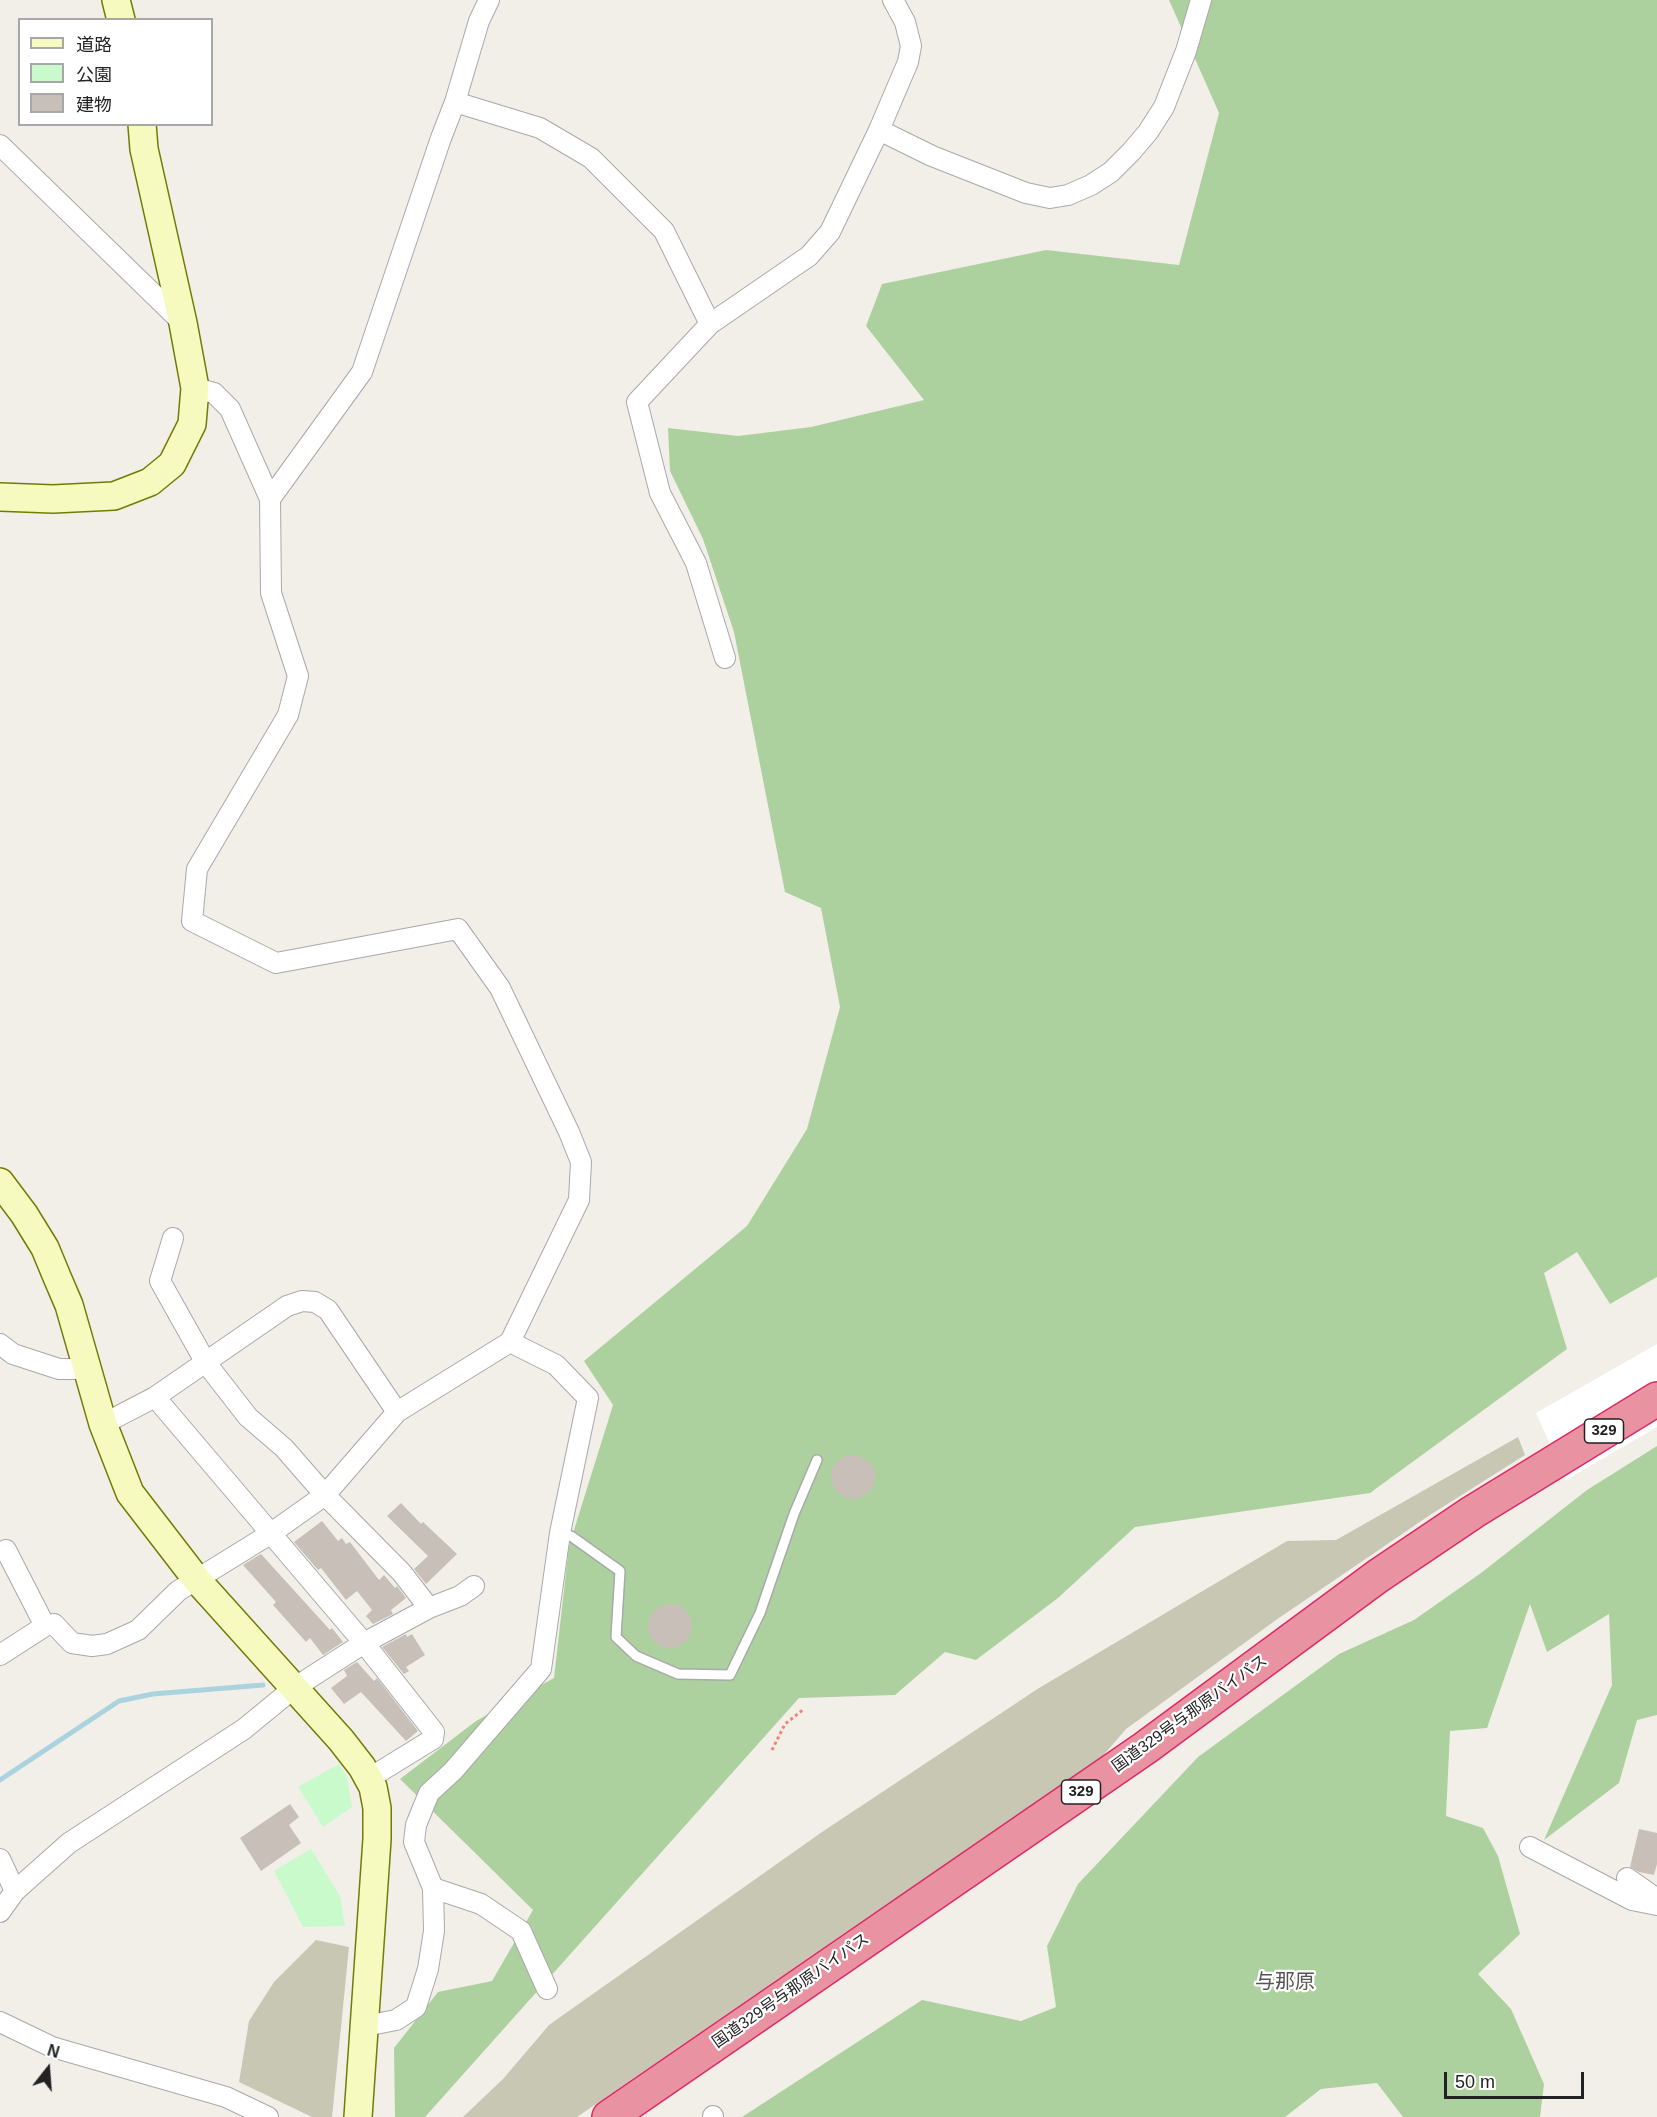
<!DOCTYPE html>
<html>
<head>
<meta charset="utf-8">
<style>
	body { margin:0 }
	#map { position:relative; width:1657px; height:2117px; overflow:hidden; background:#f2efe9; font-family:Arial,"Noto Sans JP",sans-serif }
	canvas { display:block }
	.legend { position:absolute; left:18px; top:18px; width:195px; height:108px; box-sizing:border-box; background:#fff; border:2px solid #a7a7a7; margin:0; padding:8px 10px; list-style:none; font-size:18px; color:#222 }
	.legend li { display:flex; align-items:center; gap:12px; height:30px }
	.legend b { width:30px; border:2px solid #a7a7a7 }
	.north { position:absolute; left:18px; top:2039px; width:60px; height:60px; -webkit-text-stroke:4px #fff; paint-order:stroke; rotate:17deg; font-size:16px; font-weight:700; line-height:24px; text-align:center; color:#222 }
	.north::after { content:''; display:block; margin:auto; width:21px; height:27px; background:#222; clip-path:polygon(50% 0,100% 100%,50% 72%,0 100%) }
	.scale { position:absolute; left:1444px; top:2072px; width:140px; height:27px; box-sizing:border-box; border:3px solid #222; border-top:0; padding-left:8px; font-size:18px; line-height:21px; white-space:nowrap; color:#222; -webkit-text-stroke:4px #fff; paint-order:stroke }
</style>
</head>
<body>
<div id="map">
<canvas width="1657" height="2117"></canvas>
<ul class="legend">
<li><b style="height:8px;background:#f7fabf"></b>道路</li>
<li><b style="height:16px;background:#c8facc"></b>公園</li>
<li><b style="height:16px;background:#c7bfb8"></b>建物</li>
</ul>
<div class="north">N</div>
<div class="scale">50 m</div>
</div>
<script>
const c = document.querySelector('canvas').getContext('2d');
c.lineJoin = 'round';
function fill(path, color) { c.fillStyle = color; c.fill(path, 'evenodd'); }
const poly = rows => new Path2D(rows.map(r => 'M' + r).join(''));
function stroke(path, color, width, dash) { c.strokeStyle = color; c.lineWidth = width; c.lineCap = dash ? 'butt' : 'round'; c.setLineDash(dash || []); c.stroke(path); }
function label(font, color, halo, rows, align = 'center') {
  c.font = font + ' Arial,"Noto Sans JP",sans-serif'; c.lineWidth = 4.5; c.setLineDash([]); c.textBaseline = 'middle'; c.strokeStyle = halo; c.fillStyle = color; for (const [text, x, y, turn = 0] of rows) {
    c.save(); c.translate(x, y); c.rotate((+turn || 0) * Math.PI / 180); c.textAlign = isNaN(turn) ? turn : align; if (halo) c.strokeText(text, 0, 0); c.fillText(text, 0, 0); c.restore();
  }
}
const construction = poly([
	[1518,1437,1525,1455,1430,1515,1276,1620,1126,1729,1089,1772,875,1912,577,2117,463,2117,503,2079,549,2025,822,1832,1039,1688,1287,1541,1336,1540],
	[316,1940,349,1947,332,2117,312,2117,239,2082,249,2021,274,1982]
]);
const forest = poly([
	[1169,0,1657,0,1657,1277,1610,1304,1577,1252,1544,1273,1567,1349,1370,1493,1135,1527,1058,1598,976,1660,945,1652,895,1695,799,1698,425,2117,395,2117,394,2048,438,1992,492,1981,533,1910,400,1779,476,1721,554,1678,569,1546,613,1405,584,1361,747,1226,807,1129,840,1007,821,908,785,892,734,632,703,539,670,471,668,428,738,436,811,427,924,400,866,326,882,284,1046,250,1179,265,1219,113],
	[1657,1446,1657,1715,1637,1720,1619,1783,1544,1840,1612,1685,1609,1614,1547,1652,1530,1604,1487,1728,1450,1731,1446,1816,1483,1828,1498,1856,1520,1934,1478,1974,1511,2009,1544,2084,1540,2117,1403,2117,1377,2083,1321,2089,1285,2117,742,2117,922,2000,1021,2021,1056,2007,1047,1946,1078,1884,1198,1757,1339,1654,1414,1620,1481,1573,1587,1490]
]);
const park = poly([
	[339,1764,347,1778,352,1807,323,1827,298,1787],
	[311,1849,340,1896,345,1926,303,1927,274,1871]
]);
const pier = poly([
	[1657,1344,1657,1427,1566,1480,1536,1413]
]);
const stream = poly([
	[0,1780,119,1701,153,1694,263,1685]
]);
const building = poly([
	'831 1477a22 22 0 1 1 44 0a22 22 0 1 1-44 0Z',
	[401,1503,421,1524,423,1522,457,1554,426,1584,414,1569,428,1556,387,1516],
	[322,1521,338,1541,342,1538,346,1544,350,1542,379,1580,384,1575,395,1588,397,1586,406,1598,391,1610,393,1614,373,1624,366,1616,372,1610,357,1591,346,1600,321,1568,318,1570,294,1542],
	[261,1554,330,1630,332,1628,343,1642,323,1655,310,1638,306,1642,273,1605,276,1602,243,1565],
	'648 1626a22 22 0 1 1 44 0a22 22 0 1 1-44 0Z',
	[406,1634,407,1637,412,1634,425,1655,406,1667,409,1671,404,1674,382,1647],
	[357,1662,374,1681,377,1678,418,1731,406,1741,361,1692,344,1704,331,1688,347,1676,344,1670],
	[290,1804,299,1817,289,1825,301,1843,261,1871,240,1838],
	[1639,1829,1657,1833,1657,1864,1654,1875,1639,1872,1630,1867]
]);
const path = poly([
	[772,1750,785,1724,804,1709]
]);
const lane = poly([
	[560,1533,571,1536,620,1571,616,1637,636,1656,678,1674,730,1675,760,1613,794,1514,817,1460]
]);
const street = poly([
	[455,102,540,128,591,158,664,231,710,324],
	[879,130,932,156,1026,193,1050,198,1068,195,1091,185,1111,172,1131,152,1148,132,1164,107,1186,51,1201,0],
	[0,145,183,323],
	[270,499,362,372,441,138,455,102,479,21,489,0],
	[725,658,696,563,660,493,637,402,710,324,809,256,830,232,879,130,908,62,911,46,905,22,893,0],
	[173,1238,160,1281,206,1363,248,1417,284,1448,325,1495,402,1573,429,1608],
	[0,1344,13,1354,59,1369,75,1369,86,1364],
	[155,1397,364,1643,434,1732,433,1739,368,1779],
	[103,1424,155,1397,287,1306,302,1301,315,1302,328,1310,397,1412],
	[6,1550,45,1626],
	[0,1655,45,1626,54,1624,72,1643,92,1646,107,1644,138,1630,178,1591,270,1534,325,1495,397,1412,510,1342,579,1200,581,1162,569,1132,500,988,458,929,276,963,192,921,197,869,288,715,298,676,271,593,270,499,230,409,214,393,195,388],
	[1530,1847,1632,1900,1657,1905],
	[0,1859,15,1891],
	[1627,1878,1657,1899],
	[433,1888,481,1904,521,1931,547,1989],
	[0,1912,15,1891,69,1843,244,1729,294,1688,364,1643,429,1608,460,1596,474,1586],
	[0,2022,52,2047,226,2097,268,2117],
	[365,2026,396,2020,416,2007,428,1969,434,1931,433,1888,414,1842,416,1825,429,1793,453,1771,541,1669,560,1533,588,1398,556,1365,510,1342],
	[713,2116,713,2117]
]);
const secondary = poly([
	[116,0,121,20],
	[0,497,53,499,114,496,150,482,172,464,192,424,195,388,183,323,144,149,142,124],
	[0,1182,24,1214,45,1248,57,1277,69,1305,103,1424,130,1493,197,1580,341,1740,362,1767,373,1787,377,1808,377,1839,358,2117]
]);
const highway = poly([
	[609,2117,1145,1748,1378,1576,1473,1512,1657,1399]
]);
const shields = [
	[1604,1431,39],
	[1081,1792,39]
];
const shieldNames = [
	["329",1604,1431],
	["329",1081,1792]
];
const streetNames = [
	["国道329号与那原バイパス",1190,1714,-36],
	["国道329号与那原バイパス",791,1991,-35]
];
const quarterNames = [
	["与那原",1285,1982]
];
fill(construction, '#c7c7b4');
fill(forest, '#add19e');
fill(park, '#c8facc');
fill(pier, '#fff');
stroke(stream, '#aad3df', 5);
fill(building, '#c7bfb8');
stroke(lane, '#a9a9a9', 12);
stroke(street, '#a9a9a9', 22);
stroke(secondary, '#707d05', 30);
stroke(highway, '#dc2a67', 36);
stroke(path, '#fa8072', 3, [3, 3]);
stroke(lane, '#fff', 9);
stroke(street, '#fff', 20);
stroke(secondary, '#f7fabf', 27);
stroke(highway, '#e892a2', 33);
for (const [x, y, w] of shields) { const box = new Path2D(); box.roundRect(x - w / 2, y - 12, w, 24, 4.5); c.fillStyle = '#fff'; c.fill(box); stroke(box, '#222', 1.5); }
label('bold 15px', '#222', null, shieldNames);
label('16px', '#222', '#fff', streetNames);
label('20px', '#555', '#fff', quarterNames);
</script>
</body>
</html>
